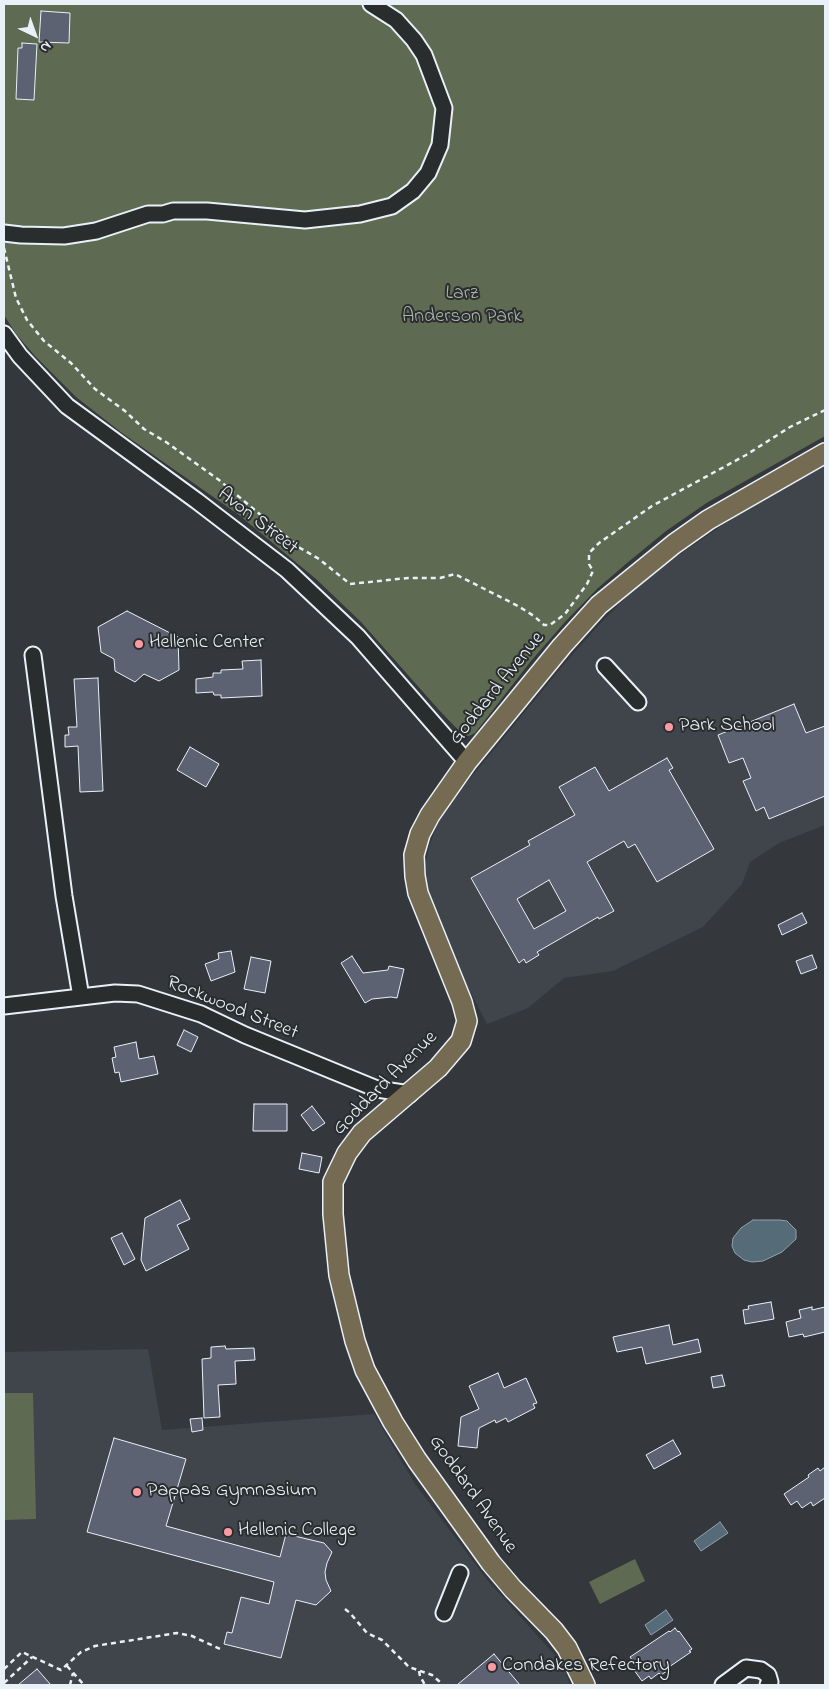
<!DOCTYPE html>
<html>
<head>
<meta charset="utf-8">
<style>
	body { margin:0 }
	#map { position:relative; width:829px; height:1689px; overflow:hidden; background:#34383c; font-family:"Indie Flower",sans-serif }
	canvas { display:block }
	.frame { position:absolute; inset:0; border:5px solid #e8f1f8; pointer-events:none }
	.north { position:absolute; left:10px; top:10px; width:50px; height:50px; -webkit-text-stroke:4px #2a2d2e; paint-order:stroke; rotate:138deg; font-size:14px; font-weight:700; line-height:20px; text-align:center; color:#e8f1f8 }
	.north::after { content:''; display:block; margin:auto; width:18px; height:22px; background:#e8f1f8; clip-path:polygon(50% 0,100% 100%,50% 72%,0 100%) }
</style>
</head>
<body>
<div id="map">
<canvas width="829" height="1689"></canvas>
<div class="frame"></div>
<div class="north">N</div>
</div>
<script>
const c = document.querySelector('canvas').getContext('2d');
c.lineJoin = 'round';
function fill(path, color) { c.fillStyle = color; c.fill(path, 'evenodd'); }
const poly = rows => new Path2D(rows.map(r => 'M' + r).join(''));
function stroke(path, color, width, dash) { c.strokeStyle = color; c.lineWidth = width; c.lineCap = dash ? 'butt' : 'round'; c.setLineDash(dash || []); c.stroke(path); }
function label(font, color, halo, rows, align = 'center') {
  c.font = font + ' "Indie Flower",sans-serif'; c.lineWidth = 4; c.setLineDash([]); c.textBaseline = 'middle'; c.strokeStyle = halo; c.fillStyle = color; for (const [text, x, y, turn = 0] of rows) {
    c.save(); c.translate(x, y); c.rotate((+turn || 0) * Math.PI / 180); c.textAlign = isNaN(turn) ? turn : align; if (halo) c.strokeText(text, 0, 0); c.fillText(text, 0, 0); c.restore();
  }
}
const built = poly([
	[825,466,825,825,779,843,750,862,742,884,703,927,613,971,564,978,528,1008,487,1024,448,948,427,887,425,866,429,847,438,823,459,792,565,663,598,626,628,595,664,565,739,514],
	[148,1349,162,1430,374,1414,415,1484,488,1581,563,1664,570,1685,4,1685,4,1352]
]);
const green = poly([
	[4,4,825,4,825,436,708,502,666,531,627,563,598,588,565,622,531,661,475,733,469,736,463,735,439,710,361,622,316,579,239,515,122,433,76,397,35,356,16,334,4,315],
	[4,1393,33,1393,36,1519,4,1520],
	[635,1559,645,1581,600,1604,589,1582]
]);
const water = poly([
	[753,1220,780,1220,787,1221,796,1230,796,1239,782,1252,763,1261,752,1262,744,1260,735,1253,732,1246,733,1238,741,1228,753,1220],
	[720,1522,728,1533,701,1551,694,1541,720,1522],
	[666,1610,673,1620,651,1635,645,1625,666,1610]
]);
const building = poly([
	[41,11,70,13,69,43,39,42,41,11],
	[22,43,37,44,34,100,16,99,18,48,22,48,22,43],
	[127,611,178,637,179,670,159,681,144,674,135,682,115,671,114,659,101,652,98,627,127,611],
	[261,660,262,696,221,698,221,695,214,695,213,692,196,693,196,679,213,677,213,673,221,673,221,670,243,669,242,661,261,660],
	[98,678,103,791,80,792,78,746,65,747,65,735,69,735,68,727,77,727,74,679,98,678],
	[794,704,806,733,825,726,825,796,769,819,764,807,756,811,743,781,751,778,743,758,729,763,718,735,794,704],
	[190,747,219,764,206,787,177,770,190,747],
	[667,758,673,768,669,770,714,849,657,882,635,844,628,848,624,841,587,862,614,911,599,919,598,917,537,952,539,955,526,963,524,959,519,963,471,878,530,845,528,841,575,815,559,787,595,767,609,791,667,758],
	[549,880,566,911,534,929,517,899,549,880],
	[802,913,807,923,782,935,778,925,802,913],
	[231,951,235,972,211,981,205,964,219,959,218,953,231,951],
	[812,955,817,968,801,974,796,961,812,955],
	[352,956,363,973,388,970,389,966,404,969,397,998,391,997,372,999,365,1003,341,963,352,956],
	[251,957,271,961,265,993,244,989,251,957],
	[184,1030,198,1037,191,1052,177,1045,184,1030],
	[136,1042,139,1059,154,1056,158,1074,121,1082,119,1072,115,1073,112,1058,116,1057,114,1047,136,1042],
	[254,1104,287,1104,287,1131,253,1131,254,1104],
	[312,1106,325,1123,313,1131,301,1115,312,1106],
	[302,1153,322,1157,319,1173,299,1169,302,1153],
	[180,1200,190,1219,177,1225,189,1249,146,1271,141,1260,145,1218,180,1200],
	[122,1233,135,1259,124,1265,111,1238,122,1233],
	[771,1302,774,1319,745,1324,743,1310,749,1309,748,1306,771,1302],
	[812,1307,812,1310,825,1307,825,1332,804,1337,803,1334,789,1337,786,1322,801,1318,799,1310,812,1307],
	[669,1325,673,1345,698,1339,701,1352,646,1364,642,1347,617,1352,613,1337,669,1325],
	[225,1346,226,1349,254,1348,255,1360,235,1361,236,1384,218,1385,220,1417,204,1418,202,1359,211,1358,211,1347,225,1346],
	[498,1373,504,1388,526,1378,537,1403,533,1404,535,1408,508,1422,506,1418,496,1423,495,1420,479,1428,477,1448,458,1446,461,1417,479,1409,469,1386,498,1373],
	[722,1375,725,1386,713,1388,711,1377,722,1375],
	[202,1418,203,1430,192,1432,190,1419,202,1418],
	[114,1438,186,1459,166,1526,280,1557,286,1534,324,1543,332,1552,327,1563,325,1572,326,1580,331,1591,316,1605,296,1600,281,1658,224,1644,227,1632,232,1633,241,1597,269,1604,274,1582,87,1532,114,1438],
	[673,1440,681,1454,654,1469,646,1455,673,1440],
	[825,1467,825,1498,813,1506,811,1502,802,1508,797,1501,791,1505,784,1494,809,1477,808,1475,818,1468,820,1471,825,1467],
	[675,1628,678,1632,679,1631,692,1649,689,1651,691,1652,669,1667,670,1669,661,1675,659,1673,651,1679,649,1676,642,1681,634,1670,638,1668,630,1657,669,1631,670,1632,675,1628],
	[494,1654,520,1685,457,1685,494,1654],
	[37,1669,51,1685,18,1685,37,1669]
]);
const path = poly([
	[4,248,16,298,27,320,44,341,71,363,95,389,125,411,144,429,166,442,219,480,300,548,319,559,350,584,408,578,440,578,455,574,518,606,534,616,544,625,550,625,565,614,587,584,593,571,589,564,589,553,599,543,652,506,746,455,790,427,825,410],
	[345,1609,350,1613,367,1633,382,1640,409,1667,432,1675,440,1682],
	[67,1666,84,1685],
	[4,1669,22,1652,61,1670,81,1652,95,1646,177,1633,192,1636,220,1649],
	[419,1671,420,1676,425,1685],
	[4,1683,32,1657],
	[70,1685,73,1673]
]);
const minor = poly([
	[4,233,21,235,64,236,96,231,148,214,163,214,173,211,207,211,305,220,360,214,392,206,413,191,428,173,440,145,444,108,424,55,414,40,396,20,371,4],
	[4,334,20,356,67,406,197,501,287,570,358,637,467,762],
	[33,655,64,896,81,997],
	[605,666,638,702],
	[4,1006,115,993,138,994,201,1014,245,1035,377,1089,410,1094],
	[444,1613,460,1573],
	[723,1685,746,1668,761,1670,768,1675,770,1682,768,1685]
]);
const major = poly([
	[585,1685,567,1648,554,1631,513,1589,491,1563,417,1460,393,1422,365,1370,355,1341,339,1275,333,1214,333,1182,347,1153,362,1133,438,1068,461,1041,467,1021,462,1002,418,893,415,876,414,855,420,834,430,815,467,762,562,646,599,605,674,544,708,520,825,453]
]);
const markers = [
	[139,644,5,"#ff9aa2"],
	[669,727,5,"#ff9aa2"],
	[137,1492,5,"#ff9aa2"],
	[228,1532,5,"#ff9aa2"],
	[492,1667,5,"#ff9aa2"]
];
const parkNames = [
	["Larz",462,295],
	["Anderson Park",462,318]
];
const streetNames = [
	["Avon Street",257,522,38],
	["Goddard Avenue",498,689,-51],
	["Rockwood Street",232,1009,22],
	["Goddard Avenue",386,1084,-45],
	["Goddard Avenue",472,1495,55]
];
const poiNames = [
	["Hellenic Center",149,644],
	["Park School",679,727],
	["Pappas Gymnasium",147,1492],
	["Hellenic College",238,1532],
	["Condakes Refectory",502,1667]
];
fill(built, '#40454c');
fill(green, '#5e6a51');
fill(water, '#556b78');
stroke(water, '#90a1ab', 1);
fill(building, '#5d6273');
stroke(building, '#e8f1f8', 1);
stroke(minor, '#e8f1f8', 19);
stroke(major, '#e8f1f8', 22);
stroke(path, '#e8f1f8', 2.5, [5, 4]);
stroke(minor, '#2a2d2e', 15);
stroke(major, '#756b52', 19);
for (const [x, y, r, color] of markers) { const dot = new Path2D(); dot.arc(x, y, r, 0, 2 * Math.PI); c.fillStyle = color; c.fill(dot); stroke(dot, '#2a2d2e', 2); }
label('20px', '#aab4ad', '#2a2d2e', parkNames);
label('20px', '#e8f1f8', '#2a2d2e', streetNames);
label('20px', '#e8f1f8', '#2a2d2e', poiNames, 'left');
</script>
</body>
</html>
